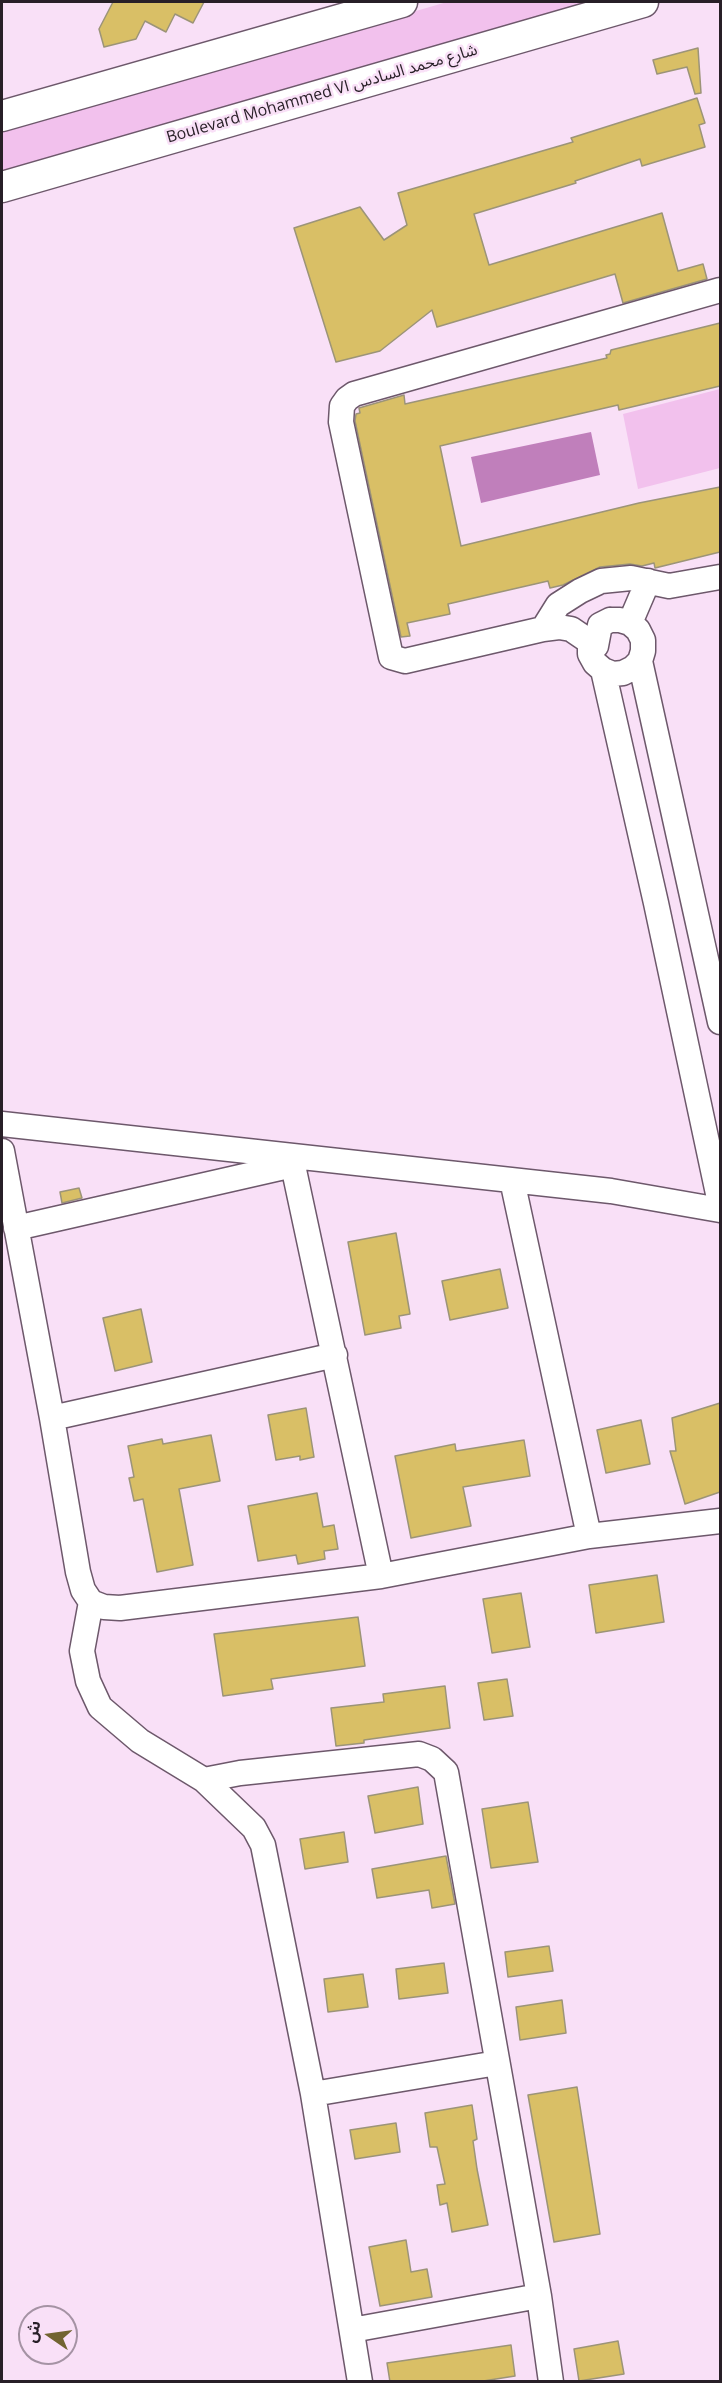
<!DOCTYPE html>
<html>
<head>
<meta charset="utf-8">
<style>
	body { margin:0 }
	#map { position:relative; width:722px; height:2383px; overflow:hidden; background:#f9e0f7; font-family:"Open Sans","Noto Sans Arabic",sans-serif }
	canvas { display:block }
	.frame { position:absolute; inset:0; border:3px solid #281f27; pointer-events:none }
	.north { position:absolute; left:18px; top:2305px; width:60px; height:60px; box-sizing:border-box; background:#f9e0f7; border:2px solid #a593a4; border-radius:50%; rotate:283deg; font-size:16px; font-weight:700; line-height:24px; text-align:center; color:#281f27 }
	.north::after { content:''; display:block; margin:auto; width:21px; height:27px; background:#726431; clip-path:polygon(50% 0,100% 100%,50% 72%,0 100%) }
</style>
</head>
<body>
<div id="map">
<canvas width="722" height="2383"></canvas>
<div class="frame"></div>
<div class="north">ش</div>
</div>
<script>
const c = document.querySelector('canvas').getContext('2d');
c.lineJoin = 'round';
function fill(path, color) { c.fillStyle = color; c.fill(path, 'evenodd'); }
const poly = rows => new Path2D(rows.map(r => 'M' + r).join(''));
function stroke(path, color, width, dash) { c.strokeStyle = color; c.lineWidth = width; c.lineCap = dash ? 'butt' : 'round'; c.setLineDash(dash || []); c.stroke(path); }
function label(font, color, halo, rows, align = 'center') {
  c.font = font + ' "Open Sans","Noto Sans Arabic",sans-serif'; c.lineWidth = 5; c.setLineDash([]); c.textBaseline = 'middle'; c.strokeStyle = halo; c.fillStyle = color; for (const [text, x, y, turn = 0] of rows) {
    c.save(); c.translate(x, y); c.rotate((+turn || 0) * Math.PI / 180); c.textAlign = isNaN(turn) ? turn : align; if (halo) c.strokeText(text, 0, 0); c.fillText(text, 0, 0); c.restore();
  }
}
const green = poly([
	[447,2,601,2,2,174,2,131],
	[720,389,720,468,638,489,623,414]
]);
const water = poly([
	[591,432,600,475,481,503,471,457]
]);
const building = poly([
	[113,2,204,2,193,23,175,14,166,32,145,21,136,39,104,47,99,29,113,2],
	[698,48,701,93,695,94,687,67,657,74,653,60,698,48],
	[697,98,705,123,699,125,705,147,642,166,640,159,575,181,576,183,474,214,489,265,662,213,678,271,703,264,707,279,623,303,615,274,437,327,432,310,380,351,336,362,294,228,360,207,384,240,407,225,398,193,573,142,571,138,697,98],
	[720,323,720,386,619,410,618,405,440,446,461,546,639,503,720,487,720,552,655,568,654,563,642,566,630,564,600,567,563,585,550,588,548,581,448,604,450,614,407,623,410,636,401,637,355,421,356,414,360,413,359,408,404,395,405,404,607,358,606,355,610,354,611,350,720,323],
	[79,1188,82,1198,62,1203,60,1192,79,1188],
	[396,1233,410,1314,399,1316,401,1328,365,1335,348,1242,396,1233],
	[500,1269,508,1308,450,1320,442,1281,500,1269],
	[141,1309,152,1362,115,1371,103,1318,141,1309],
	[720,1403,720,1492,685,1504,670,1451,676,1451,672,1418,720,1403],
	[306,1408,314,1457,300,1460,300,1456,276,1460,268,1415,306,1408],
	[641,1420,650,1464,606,1473,597,1430,641,1420],
	[211,1435,220,1481,179,1489,193,1565,157,1572,143,1499,134,1501,129,1478,134,1477,128,1446,162,1439,163,1444,211,1435],
	[524,1440,530,1476,463,1487,471,1526,411,1538,395,1456,455,1444,456,1451,524,1440],
	[317,1493,323,1527,334,1525,338,1549,324,1551,325,1559,298,1564,296,1555,258,1561,248,1506,317,1493],
	[657,1575,664,1622,596,1633,589,1585,657,1575],
	[521,1593,530,1647,492,1653,483,1599,521,1593],
	[358,1617,365,1666,271,1679,273,1689,223,1696,214,1634,358,1617],
	[507,1679,513,1716,484,1720,478,1683,507,1679],
	[445,1686,450,1728,364,1740,364,1743,336,1746,331,1708,384,1702,383,1694,445,1686],
	[418,1787,423,1824,375,1833,368,1796,418,1787],
	[528,1802,538,1862,491,1868,482,1809,528,1802],
	[344,1832,348,1862,305,1869,300,1839,344,1832],
	[446,1856,455,1904,432,1908,429,1890,377,1898,372,1869,446,1856],
	[549,1946,553,1971,508,1977,505,1952,549,1946],
	[444,1963,448,1993,399,1999,396,1969,444,1963],
	[363,1974,368,2007,328,2012,324,1979,363,1974],
	[562,2000,566,2033,520,2040,516,2007,562,2000],
	[577,2087,600,2234,554,2242,528,2095,577,2087],
	[472,2105,477,2139,473,2141,477,2169,488,2225,452,2232,447,2203,440,2205,437,2185,445,2184,437,2147,430,2147,425,2113,472,2105],
	[396,2123,400,2152,355,2159,350,2130,396,2123],
	[406,2240,411,2272,427,2269,432,2297,380,2306,369,2247,406,2240],
	[618,2341,624,2374,579,2381,574,2349,618,2341],
	[511,2345,515,2376,477,2382,390,2382,387,2363,511,2345]
]);
const minor = poly([
	[610,620,620,620,630,623,638,630,643,640,643,651,640,661,633,668,623,673,613,674,603,670,595,663,590,654,590,643,596,646,600,625,610,620],
	[630,623,648,581],
	[543,629,558,605,580,591,601,581,631,578,669,586,720,577],
	[596,646,571,629,559,627,543,629,405,661,391,657,341,422,342,406,347,399,354,394,720,290],
	[640,661,720,1022],
	[603,670,656,903,720,1203],
	[2,1124,611,1191,720,1210],
	[2,1151,52,1418,78,1572,83,1590,91,1602,104,1607,120,1608,381,1576,589,1536,720,1521],
	[291,1156,381,1576],
	[512,1180,589,1536],
	[16,1228,293,1165],
	[52,1418,335,1355],
	[91,1602,82,1651,88,1681,100,1707,140,1741,204,1780,254,1828,263,1845,313,2094,360,2382],
	[204,1780,240,1773,419,1754,432,1759,446,1772,539,2296,551,2382],
	[313,2094,497,2063],
	[352,2330,539,2296]
]);
const major = poly([
	[2,116,402,2],
	[2,187,643,2]
]);
const streetNames = [
	["Boulevard Mohammed VI شارع محمد السادس",322,94,-16]
];
fill(green, '#f2c1ed');
fill(water, '#c07fbb');
fill(building, '#d9bf66');
stroke(building, '#9c9478', 1.5);
stroke(minor, '#6d586b', 27);
stroke(major, '#6d586b', 33);
stroke(minor, '#fff', 24);
stroke(major, '#fff', 30);
label('16px', '#281f27', '#f9e0f7', streetNames);
</script>
</body>
</html>
